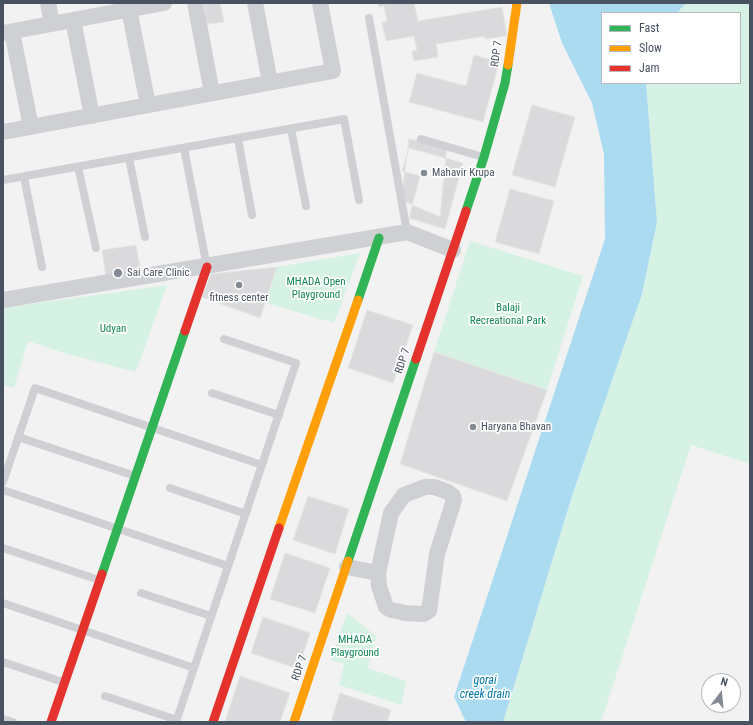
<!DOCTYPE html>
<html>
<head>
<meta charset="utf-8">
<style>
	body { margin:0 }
	#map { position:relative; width:753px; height:725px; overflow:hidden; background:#f3f2f2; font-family:"Roboto Condensed",sans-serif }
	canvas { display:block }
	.frame { position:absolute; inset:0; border:4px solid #485260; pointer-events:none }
	.legend { position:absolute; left:601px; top:12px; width:140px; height:72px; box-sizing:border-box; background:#fff; border:1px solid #b6babf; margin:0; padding:5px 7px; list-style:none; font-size:12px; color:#485260 }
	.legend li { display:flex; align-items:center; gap:8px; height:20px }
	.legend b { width:20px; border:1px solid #b6babf }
	.north { position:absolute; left:701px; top:673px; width:40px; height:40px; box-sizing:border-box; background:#fff; border:1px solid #b6babf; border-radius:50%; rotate:16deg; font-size:11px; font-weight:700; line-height:16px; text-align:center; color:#485260 }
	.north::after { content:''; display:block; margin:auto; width:14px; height:18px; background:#848a93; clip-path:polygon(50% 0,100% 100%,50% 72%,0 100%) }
</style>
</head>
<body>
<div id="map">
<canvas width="753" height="725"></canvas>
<div class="frame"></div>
<ul class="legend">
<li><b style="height:5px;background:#30b455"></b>Fast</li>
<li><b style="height:5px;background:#ff9f0a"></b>Slow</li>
<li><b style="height:5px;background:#e5322d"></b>Jam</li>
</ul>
<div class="north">N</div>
</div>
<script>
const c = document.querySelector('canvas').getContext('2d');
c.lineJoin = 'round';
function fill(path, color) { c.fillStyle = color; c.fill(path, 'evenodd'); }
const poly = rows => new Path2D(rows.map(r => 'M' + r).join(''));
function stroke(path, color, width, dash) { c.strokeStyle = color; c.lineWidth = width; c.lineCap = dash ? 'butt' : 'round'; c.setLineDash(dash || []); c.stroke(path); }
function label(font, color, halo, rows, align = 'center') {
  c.font = font + ' "Roboto Condensed",sans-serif'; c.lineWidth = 3.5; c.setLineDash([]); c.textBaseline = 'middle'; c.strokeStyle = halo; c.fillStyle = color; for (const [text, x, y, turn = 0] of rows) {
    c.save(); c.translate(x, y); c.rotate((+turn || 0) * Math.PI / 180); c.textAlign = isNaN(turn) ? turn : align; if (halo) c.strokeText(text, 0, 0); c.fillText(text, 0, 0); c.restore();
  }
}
const green = poly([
	[686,3,750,3,750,464,691,445,601,722,503,722,572,496,642,294,657,222,646,83,740,83,740,13,677,13],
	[470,241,583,276,547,390,434,352],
	[360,253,334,323,266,303,277,267],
	[167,285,136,372,67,354,28,341,14,388,3,385,3,308],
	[347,613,376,636,368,668,406,681,401,705,339,685,344,664,331,660]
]);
const water = poly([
	[549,3,686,3,677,13,602,13,602,83,646,83,657,222,642,294,572,496,503,722,466,722,454,697,605,239,604,154,592,103,562,43]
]);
const building = poly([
	[204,3,220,3,224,22,207,24,204,3],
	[378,3,414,3,418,21,502,7,507,36,485,39,485,36,436,44,438,57,414,61,412,51,417,50,414,36,386,41,382,22,387,21,384,6,379,7,378,3],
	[474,55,499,62,483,122,409,102,417,73,466,86,474,55],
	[532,105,575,117,555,187,512,175,532,105],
	[409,139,447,146,440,217,401,200,409,139],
	[409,148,463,163,445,229,409,218,420,176,402,171,409,148],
	[510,189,554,201,539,254,495,242,510,189],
	[136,245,141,273,106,278,102,250,136,245],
	[277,267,260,318,202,297,211,274,277,267],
	[367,310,413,325,393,383,348,368,367,310],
	[434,352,547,390,507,501,400,464,434,352],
	[308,496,349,509,335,554,293,540,308,496],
	[285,553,330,568,315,613,270,599,285,553],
	[263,617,310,633,298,669,251,653,263,617],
	[240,676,290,693,280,722,225,722,240,676],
	[340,693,391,710,387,722,331,722,340,693]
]);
const lane = poly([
	[369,18,407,232],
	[291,129,306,206],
	[238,139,252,215],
	[421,139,483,157],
	[184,148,207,267],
	[129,158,145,237],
	[78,167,96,248],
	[24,177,42,267],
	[3,180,344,119,359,200],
	[212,393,279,415],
	[18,437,135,476],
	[3,482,35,388,262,465],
	[170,488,246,514],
	[3,490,228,566],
	[3,548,99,580],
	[141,593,211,616],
	[3,603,194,668],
	[3,662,63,682],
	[105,696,177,720],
	[3,719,13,722],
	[176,722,296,363,224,339]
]);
const street = poly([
	[48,3,52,24],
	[195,3,212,93],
	[255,3,270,82],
	[129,9,148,105],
	[73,20,92,116],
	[12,32,31,127],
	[3,33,164,3],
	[3,132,333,71,320,3],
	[3,300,407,232,453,250],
	[425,487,434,487,448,492,453,496,454,500,437,554,429,611,424,614,405,613,391,610,386,607,379,586,378,573,391,513,404,495,425,487],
	[347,567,378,573]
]);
const fast = poly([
	[466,211,484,157,505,83,508,65],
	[358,300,379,238],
	[348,561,416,359],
	[102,574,185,331]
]);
const slow = poly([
	[508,65,517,3],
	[279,528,358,300],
	[294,722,348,561]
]);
const jam = poly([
	[185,331,207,267],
	[416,359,466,211],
	[51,722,102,574],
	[213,722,279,528]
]);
const markers = [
	[424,173,4,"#848a93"],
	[118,273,5,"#848a93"],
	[239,285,4,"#848a93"],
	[473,427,4,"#848a93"]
];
const streetNames = [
	["RDP 7",497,54,-82],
	["RDP 7",403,361,-72],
	["RDP 7",300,668,-71]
];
const poiNames = [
	["Mahavir Krupa",432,173],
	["Sai Care Clinic",127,273],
	["fitness center",239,298,"center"],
	["Haryana Bhavan",481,427]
];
const parkNames = [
	["MHADA Open",316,282],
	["Playground",316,295],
	["Balaji",508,308],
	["Recreational Park",508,321],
	["Udyan",113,329],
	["MHADA",355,640],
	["Playground",355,653]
];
const waterNames = [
	["gorai",485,681],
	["creek drain",485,695]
];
fill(green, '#d6f2e4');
fill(water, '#aadbf1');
fill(building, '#dadadc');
stroke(building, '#e4e4e5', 1);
stroke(lane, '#ced0d3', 8);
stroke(street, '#ced0d3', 16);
stroke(fast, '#30b455', 9);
stroke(slow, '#ff9f0a', 9);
stroke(jam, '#e5322d', 9);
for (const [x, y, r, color] of markers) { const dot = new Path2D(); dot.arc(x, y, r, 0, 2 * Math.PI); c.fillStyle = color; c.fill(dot); stroke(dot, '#fff', 1.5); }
label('11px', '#485260', '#fff', streetNames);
label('11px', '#485260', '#fff', poiNames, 'left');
label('11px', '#128759', '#fff', parkNames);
label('italic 12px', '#067aae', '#fff', waterNames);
</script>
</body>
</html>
